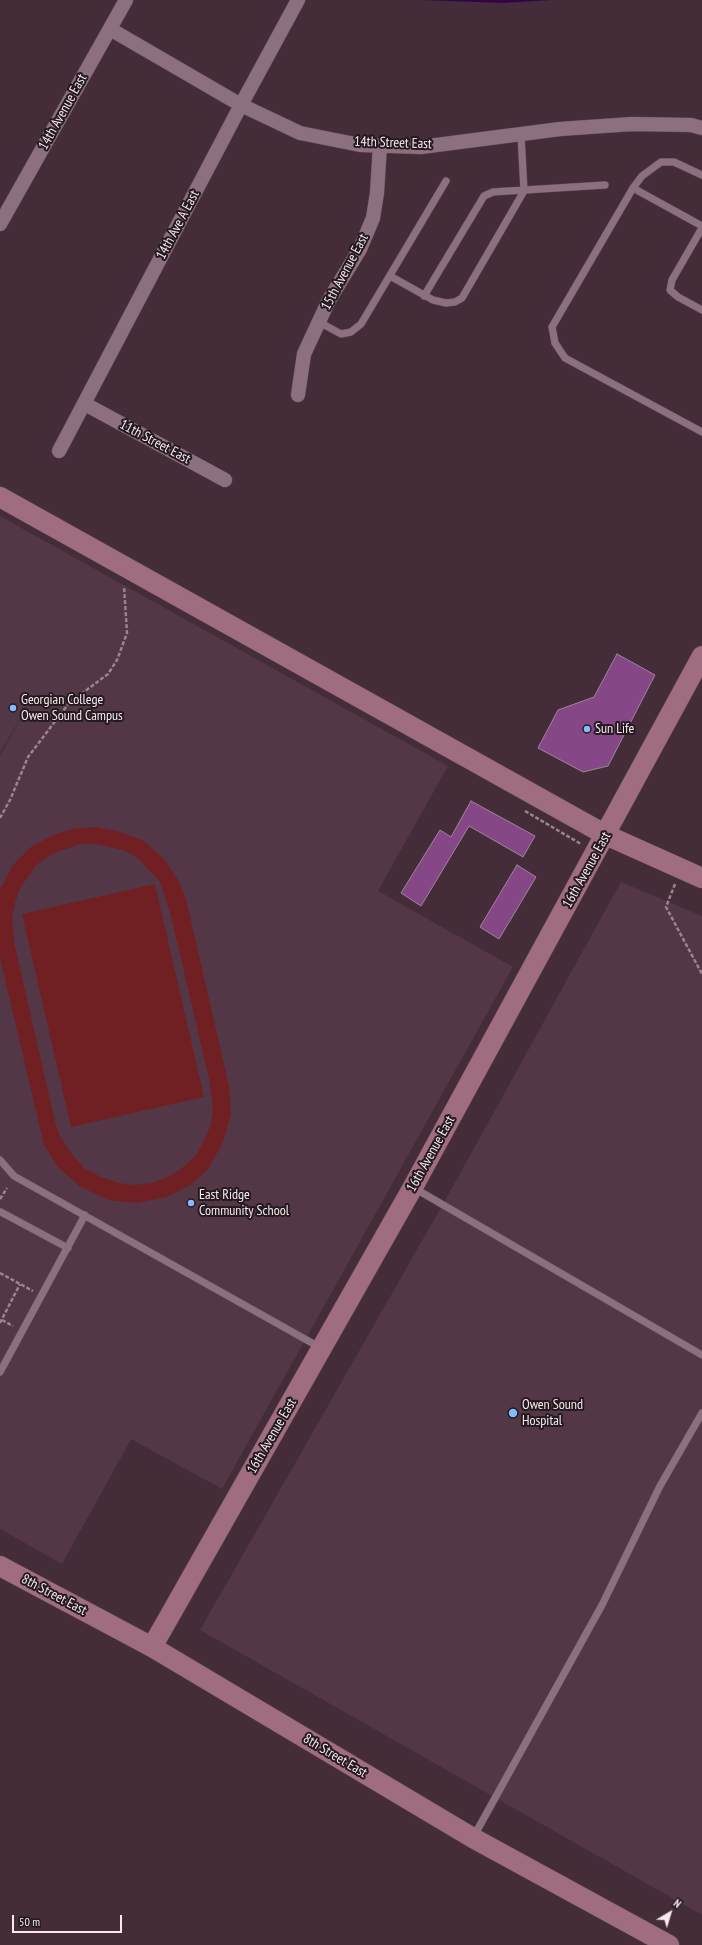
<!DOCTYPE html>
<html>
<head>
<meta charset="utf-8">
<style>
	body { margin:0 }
	#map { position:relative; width:702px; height:1945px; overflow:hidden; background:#442c39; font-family:"PT Sans Narrow",sans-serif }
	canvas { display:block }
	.north { position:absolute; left:650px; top:1893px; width:40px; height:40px; -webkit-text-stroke:3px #23191e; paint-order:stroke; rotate:38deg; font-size:11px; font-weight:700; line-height:16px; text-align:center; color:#f8e8f0 }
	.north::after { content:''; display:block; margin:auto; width:14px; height:18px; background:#f8e8f0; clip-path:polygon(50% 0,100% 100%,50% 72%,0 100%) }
	.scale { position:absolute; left:12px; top:1915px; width:110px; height:18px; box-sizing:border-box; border:2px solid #f8e8f0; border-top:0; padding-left:5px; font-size:12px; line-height:14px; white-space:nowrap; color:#f8e8f0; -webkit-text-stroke:3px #23191e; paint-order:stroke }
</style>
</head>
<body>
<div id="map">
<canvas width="702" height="1945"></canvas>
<div class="north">N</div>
<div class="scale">50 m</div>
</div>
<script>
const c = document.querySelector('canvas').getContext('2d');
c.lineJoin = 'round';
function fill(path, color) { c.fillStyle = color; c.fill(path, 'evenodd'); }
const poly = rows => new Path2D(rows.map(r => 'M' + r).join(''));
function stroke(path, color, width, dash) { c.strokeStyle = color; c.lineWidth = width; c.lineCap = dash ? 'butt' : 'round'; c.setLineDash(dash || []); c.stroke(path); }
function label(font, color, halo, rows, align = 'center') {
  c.font = font + ' "PT Sans Narrow",sans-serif'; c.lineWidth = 4; c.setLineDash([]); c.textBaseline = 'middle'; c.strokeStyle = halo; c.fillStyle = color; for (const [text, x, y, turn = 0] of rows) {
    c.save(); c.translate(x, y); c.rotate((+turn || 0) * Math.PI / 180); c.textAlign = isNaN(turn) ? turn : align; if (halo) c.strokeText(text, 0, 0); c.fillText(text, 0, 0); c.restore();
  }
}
const built = poly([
	[0,516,448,766,378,891,513,967,222,1489,131,1439,62,1564,0,1529,0,756,28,705,0,753],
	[621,882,702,916,702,1915,200,1630,447,1197]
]);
const green = poly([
	[96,827,117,831,144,841,165,860,178,880,186,899,229,1086,231,1113,224,1140,209,1168,192,1184,167,1197,136,1203,108,1200,79,1186,57,1166,44,1145,0,958,0,886,1,888,13,865,32,846,53,835,71,829],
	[80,844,95,844,123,850,138,858,160,882,171,916,210,1083,213,1111,210,1127,202,1144,195,1156,183,1167,170,1176,152,1183,135,1185,119,1183,101,1177,84,1168,71,1153,61,1138,56,1126,14,942,12,918,15,903,20,888,30,874,36,865,52,854],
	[155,884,204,1097,71,1127,22,914]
]);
const water = poly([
	[421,0,551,0,503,3]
]);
const building = poly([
	[617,654,655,675,608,766,583,772,538,748,558,710,594,697,617,654],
	[471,801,535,836,523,857,469,826,421,906,401,893,440,830,451,837,471,801],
	[517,865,536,877,499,939,480,927,517,865]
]);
const path = poly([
	[525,811,581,844],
	[0,818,10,800,28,757,69,703,108,674,117,660,127,633,124,586],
	[675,884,666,907,702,974],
	[0,1199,7,1188],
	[0,1273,33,1291],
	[2,1320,13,1326],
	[0,1323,20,1284]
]);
const lane = poly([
	[702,175,674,162,661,162,642,176,633,188,552,327,555,343,565,358,702,432],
	[633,188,702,226],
	[702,228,672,280,670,290,678,297,702,310],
	[390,276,433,300,446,303,455,302,462,298,524,191,521,135],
	[424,296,484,196,493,192,605,185],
	[319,322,341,334,351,332,361,324,446,181],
	[0,1160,14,1176,321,1348],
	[414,1188,702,1355],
	[1,1212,68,1248],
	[0,1372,85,1215],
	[474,1836,602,1605,660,1486,702,1413]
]);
const street = poly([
	[110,29,241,105,300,133,360,145,421,147,560,129,632,124,691,125,702,128],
	[0,224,126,0],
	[298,395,304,354,329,300,360,249,373,218,377,193,380,145],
	[85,404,225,480],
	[59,451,241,105,298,0]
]);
const secondary = poly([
	[0,497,606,835,702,878],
	[0,1566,152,1647,473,1838,669,1945],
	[152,1647,413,1187,702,656]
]);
const markers = [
	[13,708,4,"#85bbfb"],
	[587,729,4,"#85bbfb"],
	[191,1203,4,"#85bbfb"],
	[513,1413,5,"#85bbfb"]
];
const streetNames = [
	["14th Avenue East",63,112,-61],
	["14th Street East",393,143,2],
	["14th Ave A East",178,225,-62],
	["15th Avenue East",345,272,-62],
	["11th Street East",155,442,28],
	["16th Avenue East",587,870,-61],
	["16th Avenue East",431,1154,-61],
	["16th Avenue East",272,1436,-60],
	["8th Street East",54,1595,28],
	["8th Street East",335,1756,31]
];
const poiNames = [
	["Georgian College",21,700],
	["Owen Sound Campus",21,716],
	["Sun Life",595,729],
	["East Ridge",199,1195],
	["Community School",199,1211],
	["Owen Sound",522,1405],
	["Hospital",522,1421]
];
fill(built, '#543746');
fill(green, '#702022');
fill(water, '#31044a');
fill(building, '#854785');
stroke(building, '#9d869c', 1);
stroke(lane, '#604b56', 8);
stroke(street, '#604b56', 15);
stroke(secondary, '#604b56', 21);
stroke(path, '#99848f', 2.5, [4, 2]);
stroke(lane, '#8c707f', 7);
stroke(street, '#8c707f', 14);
stroke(secondary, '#a06d80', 20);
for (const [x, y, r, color] of markers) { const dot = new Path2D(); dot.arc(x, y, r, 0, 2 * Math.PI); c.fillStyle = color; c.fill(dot); stroke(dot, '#23191e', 1.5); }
label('14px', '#f8e8f0', '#23191e', streetNames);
label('14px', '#f8e8f0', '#23191e', poiNames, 'left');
</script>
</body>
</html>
